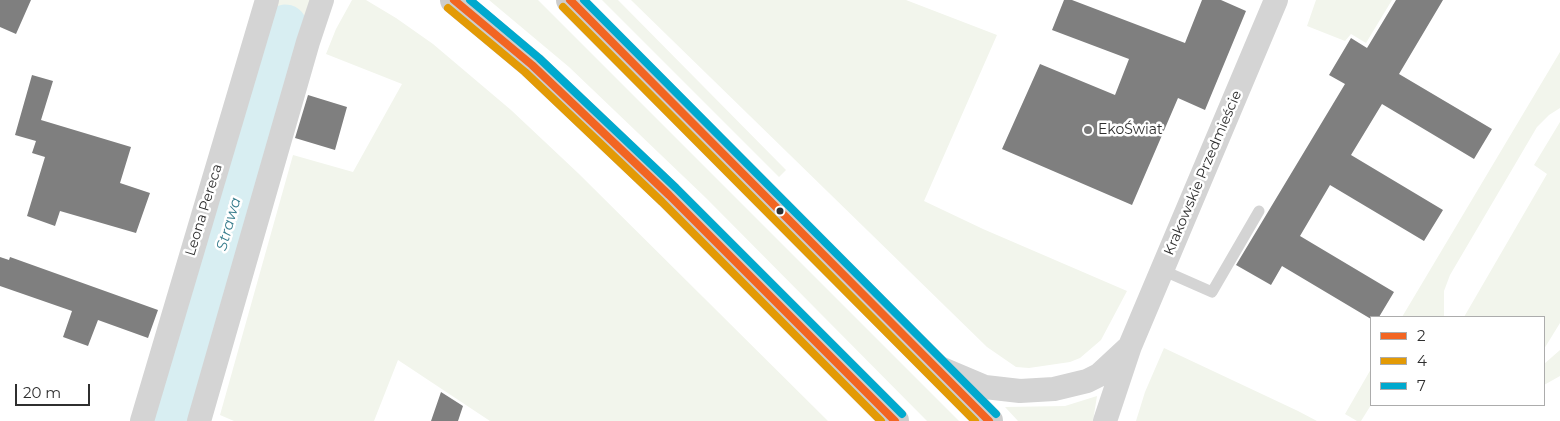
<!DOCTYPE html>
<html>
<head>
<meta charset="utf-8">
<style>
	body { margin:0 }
	#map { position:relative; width:1560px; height:421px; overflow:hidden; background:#fff; font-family:Montserrat,sans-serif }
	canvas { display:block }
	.legend { position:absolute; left:1370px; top:316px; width:175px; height:90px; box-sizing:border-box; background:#fff; border:1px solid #acacac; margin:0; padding:6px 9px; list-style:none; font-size:15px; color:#2f2f2f }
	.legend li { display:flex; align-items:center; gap:10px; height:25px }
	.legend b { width:25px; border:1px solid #acacac }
	.scale { position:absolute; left:15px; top:384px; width:75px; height:22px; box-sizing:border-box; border:2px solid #2f2f2f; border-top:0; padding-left:6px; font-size:15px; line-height:18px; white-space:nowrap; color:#2f2f2f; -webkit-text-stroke:4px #fff; paint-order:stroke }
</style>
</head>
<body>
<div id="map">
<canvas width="1560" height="421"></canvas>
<ul class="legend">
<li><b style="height:6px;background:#f26522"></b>2</li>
<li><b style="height:6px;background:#e39a05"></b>4</li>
<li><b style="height:6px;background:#00a9ce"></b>7</li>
</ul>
<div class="scale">20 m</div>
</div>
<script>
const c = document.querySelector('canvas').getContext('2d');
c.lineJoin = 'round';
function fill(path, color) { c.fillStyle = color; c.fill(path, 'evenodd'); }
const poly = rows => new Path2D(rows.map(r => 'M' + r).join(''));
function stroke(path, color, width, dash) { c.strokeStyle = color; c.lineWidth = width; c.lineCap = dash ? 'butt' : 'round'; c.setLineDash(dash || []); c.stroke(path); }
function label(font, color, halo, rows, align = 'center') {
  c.font = font + ' Montserrat,sans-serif'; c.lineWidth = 5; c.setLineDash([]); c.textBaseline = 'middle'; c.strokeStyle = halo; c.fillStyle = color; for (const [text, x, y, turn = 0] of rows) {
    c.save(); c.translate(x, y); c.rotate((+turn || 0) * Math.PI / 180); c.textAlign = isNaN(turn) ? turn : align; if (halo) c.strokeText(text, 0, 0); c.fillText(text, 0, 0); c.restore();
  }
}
const green = poly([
	[275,0,313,0,192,421,183,421,269,114,295,31,276,24,165,413,162,421,150,421],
	[352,0,366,0,396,18,433,44,511,110,578,173,828,421,490,421,398,360,374,421,234,421,220,415,293,155,353,172,402,84,326,54,336,29],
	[489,0,538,0,959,421,927,421,706,198,569,67],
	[602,0,618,0,786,170,779,177],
	[631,0,906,0,997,35,924,201,983,229,1127,291,1101,340,1080,358,1070,362,1029,368,1016,367,987,347],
	[1316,0,1392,0,1366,43,1351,34,1345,41,1307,26],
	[1560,52,1560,108,1549,115,1537,127,1450,275,1444,291,1444,317,1402,317],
	[1560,122,1560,323,1544,349,1544,317,1464,317,1547,174,1534,165],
	[1164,348,1298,411,1317,421,1136,421,1145,392],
	[1560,350,1560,376,1544,385,1544,364],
	[1371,369,1371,405,1361,421,1357,421,1345,414],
	[1097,396,1093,421,1018,421,1005,407,1065,406]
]);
const river = poly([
	[173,421,285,27]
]);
const building = poly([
	[0,0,31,0,16,34,0,27],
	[1064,0,1072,0,1185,43,1202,0,1221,0,1246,11,1205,110,1178,98,1132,205,1002,149,1040,64,1115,95,1129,59,1052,30],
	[1396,0,1443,0,1399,74,1492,129,1474,159,1382,104,1351,155,1443,210,1424,241,1330,185,1300,236,1394,292,1379,317,1371,317,1371,319,1282,266,1271,285,1236,265,1345,84,1329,75,1351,38,1367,48],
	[32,75,53,81,41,120,131,147,120,183,150,193,136,233,60,211,55,226,27,216,45,157,32,153,36,141,15,135],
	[308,95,347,107,335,150,295,138],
	[0,257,9,260,10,257,158,310,148,338,98,320,88,346,63,337,72,311,0,286],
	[441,392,463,406,458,421,431,421]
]);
const service = poly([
	[1162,270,1212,292,1259,211]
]);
const minor = poly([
	[940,368,985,387,1020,391,1054,389,1087,381,1099,375,1127,349],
	[142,421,267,0],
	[199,421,308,42,322,0],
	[1105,421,1130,346,1276,0]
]);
const secondary = poly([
	[454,0,532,65,669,195,895,421],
	[570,0,989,421]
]);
const bus1 = poly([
	[454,0,532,65,669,195,895,421],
	[570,0,989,421]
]);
const bus2 = poly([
	[563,7,975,421],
	[448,8,525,72,662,202,881,421]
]);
const bus3 = poly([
	[470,0,539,58,676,188,902,414],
	[584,0,996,414]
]);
const markers = [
	[1088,130,5,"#787878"],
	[780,211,4.5,"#2f2f2f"]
];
const poiNames = [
	["EkoŚwiat",1098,130]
];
const streetNames = [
	["Krakowskie Przedmieście",1203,173,-67],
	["Leona Pereca",204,210,-73]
];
const waterNames = [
	["Strawa",229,224,-74]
];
fill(green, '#f2f5ec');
stroke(river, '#d8eef2', 45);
fill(building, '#7f7f7f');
stroke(service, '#d4d4d4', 11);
stroke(minor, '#d4d4d4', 24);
stroke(secondary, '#cdcdcd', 28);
stroke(bus1, '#f26522', 8);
stroke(bus2, '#e39a05', 8);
stroke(bus3, '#00a9ce', 8);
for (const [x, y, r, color] of markers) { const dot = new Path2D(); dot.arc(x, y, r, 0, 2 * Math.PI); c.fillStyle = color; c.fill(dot); stroke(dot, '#fff', 2); }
label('14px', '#2f2f2f', '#fff', poiNames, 'left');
label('14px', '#2f2f2f', '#fff', streetNames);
label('italic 15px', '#387d8d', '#fff', waterNames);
</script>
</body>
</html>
